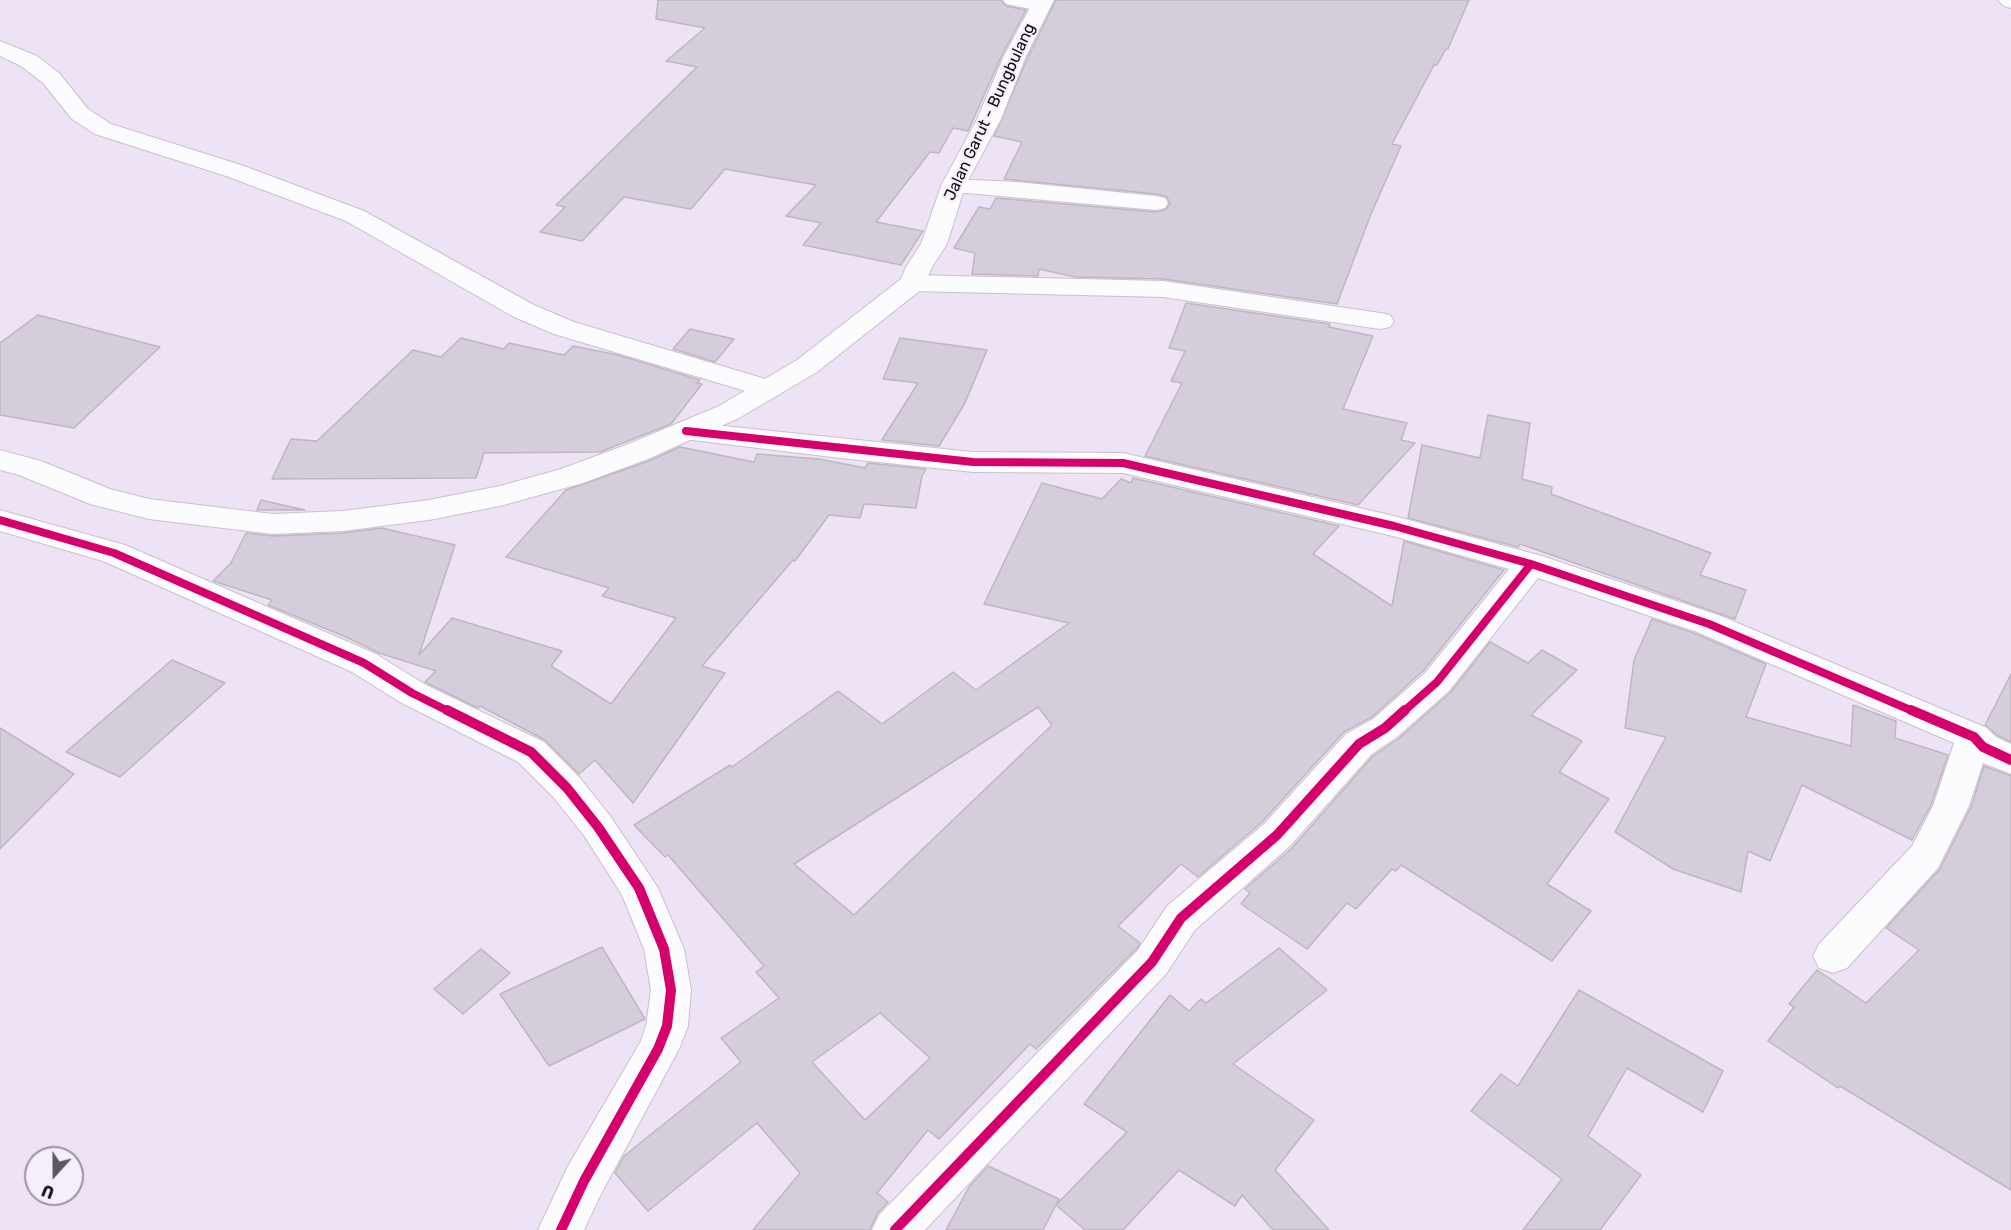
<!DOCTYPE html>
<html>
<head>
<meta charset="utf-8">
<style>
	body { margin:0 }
	#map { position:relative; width:2011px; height:1230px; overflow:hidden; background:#eee3f4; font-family:Rubik,sans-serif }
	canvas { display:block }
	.north { position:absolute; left:24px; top:1146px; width:60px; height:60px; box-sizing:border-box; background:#f6effb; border:2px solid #9a939e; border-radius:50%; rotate:201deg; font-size:16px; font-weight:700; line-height:24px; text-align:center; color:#100a13 }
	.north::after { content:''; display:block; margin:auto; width:21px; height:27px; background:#5e5662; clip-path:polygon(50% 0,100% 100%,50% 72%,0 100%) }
</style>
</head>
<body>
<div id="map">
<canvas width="2011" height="1230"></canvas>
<div class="north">U</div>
</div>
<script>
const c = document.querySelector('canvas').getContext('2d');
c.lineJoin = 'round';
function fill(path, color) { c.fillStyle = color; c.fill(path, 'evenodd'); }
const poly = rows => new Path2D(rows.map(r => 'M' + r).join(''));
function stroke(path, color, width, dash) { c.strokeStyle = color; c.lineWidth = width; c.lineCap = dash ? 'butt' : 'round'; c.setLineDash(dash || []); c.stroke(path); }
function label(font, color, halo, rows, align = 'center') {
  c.font = font + ' Rubik,sans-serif'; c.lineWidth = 4.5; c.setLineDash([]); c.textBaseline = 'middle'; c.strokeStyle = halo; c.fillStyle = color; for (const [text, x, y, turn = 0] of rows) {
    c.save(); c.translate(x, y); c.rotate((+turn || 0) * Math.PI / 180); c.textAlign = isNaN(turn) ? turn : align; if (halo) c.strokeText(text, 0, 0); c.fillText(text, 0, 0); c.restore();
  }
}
const building = poly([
	[658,0,1001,0,1006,6,1026,10,1002,55,968,131,953,128,939,153,930,152,876,222,923,231,901,265,803,245,821,223,786,216,816,185,725,169,691,209,624,197,582,241,540,232,565,207,556,205,697,67,666,61,705,28,656,19,658,0],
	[1056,0,1469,0,1448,49,1446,49,1437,65,1434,65,1392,144,1401,146,1371,214,1337,304,1163,279,1075,277,1039,269,1038,276,972,274,975,253,954,248,979,207,990,209,996,198,1156,212,1165,210,1170,204,1167,197,1156,194,1004,179,1022,142,994,136,1028,57,1056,0],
	[1186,303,1330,324,1329,327,1373,336,1343,409,1407,423,1401,440,1415,443,1358,505,1145,456,1182,383,1171,381,1185,351,1169,348,1186,303],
	[38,315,160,347,74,428,0,415,0,343,38,315],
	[690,329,734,339,715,362,673,349,690,329],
	[461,338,504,349,509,343,564,355,573,346,618,355,700,380,697,383,702,384,671,424,600,452,484,453,476,478,272,479,291,439,317,441,413,350,441,357,461,338],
	[900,338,987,350,965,403,939,446,882,440,918,383,883,379,900,338],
	[1488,415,1530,423,1522,479,1552,487,1551,494,1711,553,1700,575,1746,590,1735,619,1520,544,1518,547,1408,518,1422,445,1480,458,1488,415],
	[680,447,754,462,757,454,819,459,865,468,868,463,926,469,922,476,916,508,864,504,860,518,829,515,795,561,793,560,702,666,725,673,633,803,595,760,579,774,545,740,480,706,478,708,425,682,436,671,379,653,346,637,268,605,272,600,213,581,231,563,246,533,273,536,343,533,382,528,455,545,419,655,452,618,562,651,551,666,611,704,676,618,602,596,609,588,506,557,566,490,649,461,680,447],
	[1133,478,1339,526,1313,554,1392,606,1404,541,1504,570,1423,671,1372,717,1344,732,1262,822,1198,877,1181,864,1118,926,1140,943,1138,947,1036,1049,1030,1044,939,1139,928,1130,877,1193,888,1202,877,1214,870,1230,753,1230,800,1173,757,1123,648,1211,615,1173,624,1156,741,1062,721,1038,779,998,756,972,764,966,668,855,665,857,634,825,730,765,732,767,838,691,882,724,953,672,976,690,1069,623,984,604,1042,483,1102,499,1121,479,1131,483,1133,478],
	[1038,707,1052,725,854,915,794,864,1038,707],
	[880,1013,930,1058,865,1120,812,1062,880,1013],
	[261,500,305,510,257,510,261,500],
	[1652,619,1696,634,1766,664,1746,717,1851,746,1853,705,1896,721,1895,738,1948,755,1931,805,1912,840,1802,785,1770,861,1748,851,1741,892,1673,869,1615,832,1666,737,1625,728,1634,660,1652,619],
	[1490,642,1528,663,1542,650,1577,670,1531,715,1582,741,1559,772,1609,799,1547,884,1591,911,1552,961,1401,865,1396,871,1392,869,1356,909,1347,903,1307,949,1241,904,1250,893,1245,889,1292,848,1373,756,1398,739,1450,693,1490,642],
	[172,660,225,683,120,777,66,752,172,660],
	[2011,674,2011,742,1997,735,1985,725,2011,674],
	[0,728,74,774,0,849,0,728],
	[1984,766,2011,776,2011,1190,1840,1086,1838,1088,1768,1041,1794,1007,1789,1004,1817,970,1866,1003,1919,950,1886,928,1940,869,1971,807,1984,766],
	[602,947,645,1019,549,1066,500,994,602,947],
	[1279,948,1327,990,1233,1064,1314,1120,1275,1170,1329,1230,1273,1230,1242,1195,1235,1206,1179,1170,1123,1230,1085,1230,1056,1205,1127,1132,1084,1104,1170,995,1189,1011,1201,999,1206,1003,1279,948],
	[481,949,510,973,463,1014,434,989,481,949],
	[1579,990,1723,1071,1703,1112,1627,1068,1588,1136,1641,1175,1600,1230,1523,1230,1562,1179,1471,1111,1501,1074,1518,1086,1579,990],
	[988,1166,1059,1199,1043,1230,946,1230,969,1187,988,1166]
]);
const minor = poly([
	[1003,0,1045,0,1050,5,1047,9,1040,11,1006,4,1003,0],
	[0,41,37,56,59,73,88,109,111,124,244,166,364,211,534,305,574,322,779,383,783,389,779,395,769,398,554,334,514,317,346,221,226,176,95,134,72,119,43,83,21,66,0,56,0,41],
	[953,179,1017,182,1156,196,1165,198,1168,203,1165,208,1156,210,944,191,941,186,944,181,953,179],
	[913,275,1163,281,1380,313,1390,315,1394,321,1390,327,1380,329,1163,297,913,291,904,289,900,283,904,277,913,275],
	[686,422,973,452,1123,453,1394,516,1542,556,1721,616,1987,728,1996,737,2011,744,2011,774,1983,763,1969,806,1938,868,1847,968,1833,973,1819,968,1813,956,1819,944,1912,846,1933,806,1954,743,1697,632,1538,578,1449,691,1397,737,1372,754,1290,846,1195,930,1166,974,925,1230,872,1230,879,1215,1138,950,1167,906,1264,824,1346,734,1373,719,1425,673,1509,569,1393,536,1123,473,973,472,840,458,676,438,671,431,676,424,686,422],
	[0,510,125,545,376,654,424,684,544,742,580,778,611,817,658,888,684,949,691,990,688,1026,679,1049,600,1196,584,1230,538,1230,568,1166,641,1041,646,1026,651,990,644,949,622,895,585,837,554,798,518,762,400,702,352,672,103,561,0,531,0,510]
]);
const primary = poly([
	[1034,0,1054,0,1026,56,1001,119,965,186,947,244,932,267,922,289,817,372,739,418,648,459,583,483,500,506,429,520,343,531,273,534,149,519,90,504,19,475,0,470,0,450,41,461,110,489,149,499,273,514,343,511,429,500,500,486,561,469,626,445,719,406,797,360,901,279,906,267,921,244,941,186,977,119,1004,56,1034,0],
	[1998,0,2011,0,2011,8,2004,6,1998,0]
]);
const cyclewayFar1 = poly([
	[686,431,973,462,1123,463,1394,526,1531,564,1709,624,1915,712],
	[0,520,114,553,364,663,412,693,450,712],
	[1403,712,1437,682,1531,564]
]);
const cycleway = poly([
	[447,710,531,752,567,788,598,827,639,888,664,949,671,990,667,1026,658,1049,584,1181,561,1230],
	[1911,710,1974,737,1983,747,2011,760],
	[895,1230,1152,962,1181,918,1277,835,1359,744,1385,728,1405,710]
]);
const streetNames = [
	["Jalan Garut - Bungbulang",990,112,-65]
];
fill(building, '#d6cdda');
stroke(building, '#bfb6c3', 1.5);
stroke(minor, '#c9c1ce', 2);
stroke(primary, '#c9c1ce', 2);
fill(minor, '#fcfbfd');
fill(primary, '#fcfbfd');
stroke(cyclewayFar1, '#d6006c', 8);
stroke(cycleway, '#d6006c', 10);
label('16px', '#100a13', '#f6effb', streetNames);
</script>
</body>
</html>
